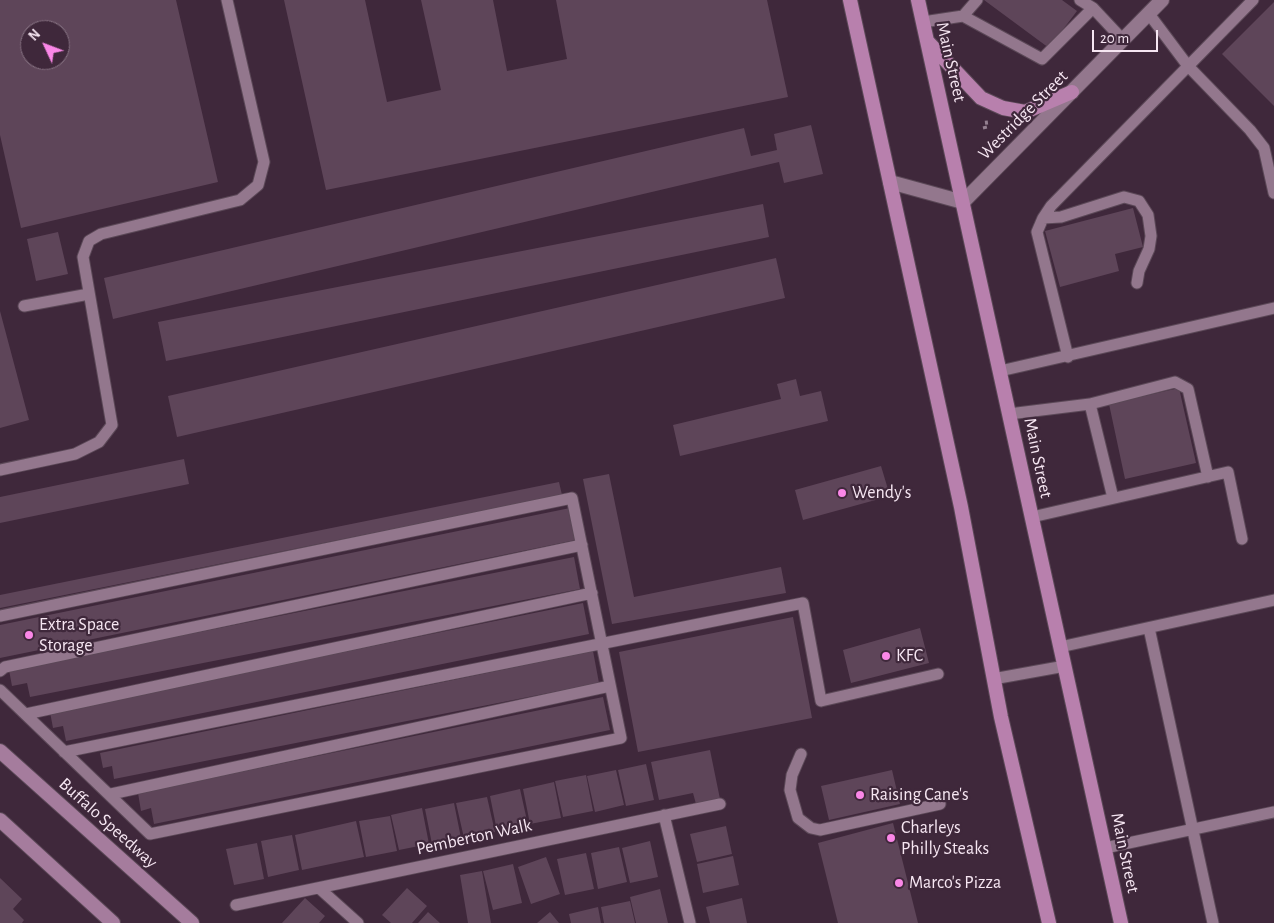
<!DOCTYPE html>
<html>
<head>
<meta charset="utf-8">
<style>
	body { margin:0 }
	#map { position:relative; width:1274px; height:923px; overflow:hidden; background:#3f283b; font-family:"Alegreya Sans",sans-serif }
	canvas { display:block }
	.north { position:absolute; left:20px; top:20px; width:50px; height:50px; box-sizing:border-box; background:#3f283b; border:1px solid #887484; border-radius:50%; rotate:313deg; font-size:14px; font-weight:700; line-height:20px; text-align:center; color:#f6e6f2 }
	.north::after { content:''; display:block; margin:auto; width:18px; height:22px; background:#fa87e7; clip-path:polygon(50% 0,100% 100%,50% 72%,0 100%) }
	.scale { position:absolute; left:1092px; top:30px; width:66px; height:22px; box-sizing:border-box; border:2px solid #f6e6f2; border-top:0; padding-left:6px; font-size:15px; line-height:18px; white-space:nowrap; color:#f6e6f2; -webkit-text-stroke:4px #3f283b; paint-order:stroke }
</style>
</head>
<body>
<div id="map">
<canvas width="1274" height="923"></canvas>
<div class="north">N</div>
<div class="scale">20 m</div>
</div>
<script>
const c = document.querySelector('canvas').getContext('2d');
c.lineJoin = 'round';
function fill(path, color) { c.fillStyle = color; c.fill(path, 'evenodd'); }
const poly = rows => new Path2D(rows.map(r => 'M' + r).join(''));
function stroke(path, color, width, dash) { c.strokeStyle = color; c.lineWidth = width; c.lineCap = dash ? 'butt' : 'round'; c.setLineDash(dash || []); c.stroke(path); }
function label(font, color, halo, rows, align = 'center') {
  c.font = font + ' "Alegreya Sans",sans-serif'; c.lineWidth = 4.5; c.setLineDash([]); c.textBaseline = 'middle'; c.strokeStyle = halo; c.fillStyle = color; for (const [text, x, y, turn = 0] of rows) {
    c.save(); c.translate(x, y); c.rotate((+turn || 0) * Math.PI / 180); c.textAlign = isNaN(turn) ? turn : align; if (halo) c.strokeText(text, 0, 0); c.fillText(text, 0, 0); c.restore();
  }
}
const building = poly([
	[0,0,176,0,218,182,21,228,0,135],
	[30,30,60,30,60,60,30,60],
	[284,0,365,0,387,102,441,90,421,0,493,0,507,71,567,59,556,0,767,0,788,97,326,190],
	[984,0,1062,0,1077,11,1049,48],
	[1274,2,1274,106,1222,54],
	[811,125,823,174,784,183,779,162,113,319,104,278,744,128,751,156,777,150,774,134],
	[763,204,769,237,166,361,158,322],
	[1133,208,1143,247,1115,254,1119,271,1060,287,1045,231],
	[58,232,68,274,36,281,27,239],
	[776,258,785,298,177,437,168,396],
	[0,311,29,420,0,428],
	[796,379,800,396,821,391,828,421,680,456,673,425,781,399,777,384],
	[1179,388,1196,463,1125,479,1109,404],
	[184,459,189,484,0,523,0,497],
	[881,466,890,496,803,520,795,490],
	[609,474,634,597,781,567,786,593,612,624,583,479],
	[559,482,562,495,0,608,0,595],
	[570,508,576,540,0,658,0,625],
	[574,557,580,589,30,697,27,683,12,686,9,670],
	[583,603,589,634,66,741,63,726,53,728,50,712],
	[793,617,812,718,638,752,619,652],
	[920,628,929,663,851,683,843,650],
	[593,651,599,683,114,779,112,766,103,768,100,753],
	[603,697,610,730,154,824,151,808,141,811,138,793],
	[710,750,720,799,696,804,693,793,659,800,651,762],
	[646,764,654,800,626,806,618,770],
	[616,770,624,805,595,812,587,776],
	[892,770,900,804,829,820,821,786],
	[586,775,593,811,563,817,555,781],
	[554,782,561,818,530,824,523,789],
	[520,789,528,825,497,831,490,796],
	[487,797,495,832,464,838,456,803],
	[454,803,461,838,432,844,425,809],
	[422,808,429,844,399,850,391,815],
	[390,816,397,851,366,857,359,821],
	[356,821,364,857,302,870,295,835],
	[893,823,918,923,838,923,818,843],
	[726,826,732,854,697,862,690,834],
	[292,835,299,870,268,877,261,841],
	[650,841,658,877,630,883,622,848],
	[257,843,264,879,234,885,226,849],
	[619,847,627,882,598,889,591,853],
	[586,853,594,889,565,895,557,859],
	[733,856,739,885,703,893,697,864],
	[546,857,560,894,531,904,518,867],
	[513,864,522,903,493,910,483,871],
	[482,871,491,923,468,923,460,875],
	[0,878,22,899,13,909,24,920,22,923,0,923],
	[407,888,427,906,412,923,391,923,382,915],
	[660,889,668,923,636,923,630,897],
	[305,898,325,916,319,923,282,923],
	[742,898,747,923,710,923,706,907],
	[630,901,635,923,604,923,601,907],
	[598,907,601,923,571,923,569,914],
	[428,912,440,923,418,923],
	[550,912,559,923,537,923]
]);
const path = poly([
	[983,128,987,127,986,119]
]);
const service = poly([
	[1080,0,1093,8,1123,40],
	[1149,14,1188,66,1250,130,1264,148,1274,193],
	[963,16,1042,59,1093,8],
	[923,22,963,16,977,0],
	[1043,218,1061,217,1124,197,1139,201,1148,215,1151,236,1149,249,1139,271,1137,283],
	[24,306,89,294],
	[1068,357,1037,232,1043,218,1051,206,1253,0],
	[1000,371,1274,308],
	[1090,404,1175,382,1188,389,1208,477],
	[1009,414,1090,404,1113,498],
	[0,470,75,454,99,442,112,425,83,257,89,241,101,234,240,200,258,185,264,162,227,0],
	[1032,517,1228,472,1242,539],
	[0,616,572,498,621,738,150,834,0,690],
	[1149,628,1213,923],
	[1060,647,1274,600],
	[0,671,5,667,582,545],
	[993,679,1065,666],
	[26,714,592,593],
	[64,752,803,603,821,701,938,674],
	[801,754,792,775,790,790,798,818,811,828,820,830,940,804],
	[111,794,610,686],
	[664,815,690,923],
	[1105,848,1274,812],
	[319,888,358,923],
	[236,905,720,804]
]);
const tertiary = poly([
	[890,182,963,202,1162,0]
]);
const secondary = poly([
	[0,751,192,923],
	[0,820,113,923]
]);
const primary = poly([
	[850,0,961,507,1001,717,1049,923],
	[918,0,1121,923],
	[928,42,981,98,1003,108,1025,112,1072,92]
]);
const markers = [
	[842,493,5,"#fa87e7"],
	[29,635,5,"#fa87e7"],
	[886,656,5,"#fa87e7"],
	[860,795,5,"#fa87e7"],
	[891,838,5,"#fa87e7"],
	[899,883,5,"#fa87e7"]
];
const streetNames = [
	["Main Street",951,62,77],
	["Westridge Street",1023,115,-45],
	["Main Street",1038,458,78],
	["Buffalo Speedway",108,823,42],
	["Pemberton Walk",474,837,-12],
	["Main Street",1125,853,78]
];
const poiNames = [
	["Wendy's",852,493],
	["Extra Space",39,625],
	["Storage",39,646],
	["KFC",896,656],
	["Raising Cane's",870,795],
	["Charleys",901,828],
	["Philly Steaks",901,849],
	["Marco's Pizza",909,883]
];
fill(building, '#5e4559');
stroke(service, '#5b4857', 13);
stroke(tertiary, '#5b4857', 16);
stroke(secondary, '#5b4857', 16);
stroke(primary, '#5b4857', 16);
stroke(path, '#948090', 3, [4, 2.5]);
stroke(service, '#93778d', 11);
stroke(tertiary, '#93778d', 14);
stroke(secondary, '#a57c9d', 14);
stroke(primary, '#b880ad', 14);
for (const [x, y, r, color] of markers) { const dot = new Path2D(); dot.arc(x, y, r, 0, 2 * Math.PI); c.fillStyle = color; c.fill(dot); stroke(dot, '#3f283b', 2); }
label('18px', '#f6e6f2', '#3f283b', streetNames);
label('18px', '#f6e6f2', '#3f283b', poiNames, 'left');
</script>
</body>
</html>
